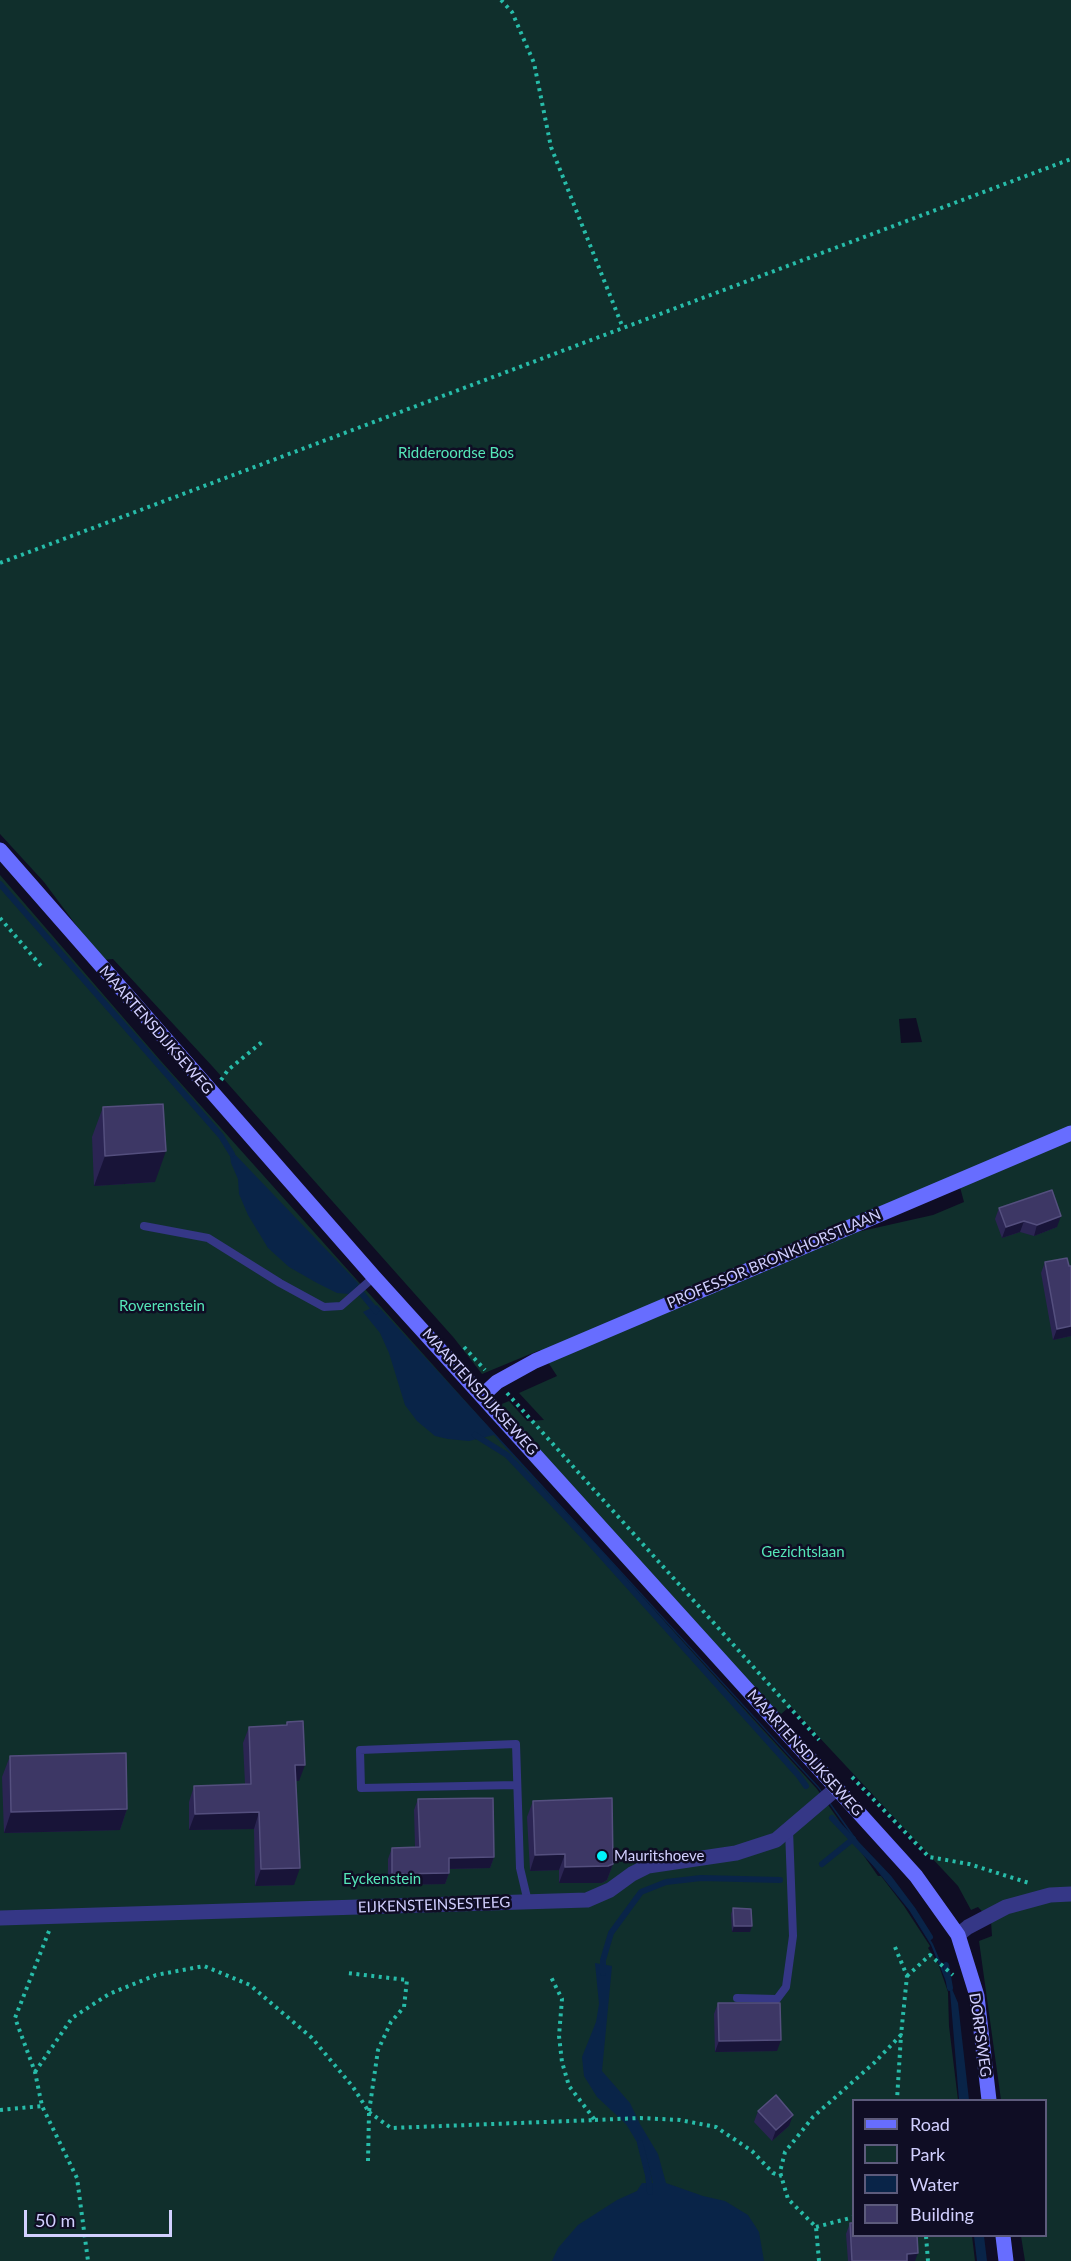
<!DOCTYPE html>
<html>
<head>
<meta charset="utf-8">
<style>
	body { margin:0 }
	#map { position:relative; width:1071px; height:2261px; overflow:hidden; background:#0f0d24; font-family:Lato,sans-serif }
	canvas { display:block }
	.legend { position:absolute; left:852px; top:2099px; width:195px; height:138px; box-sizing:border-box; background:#0f0d24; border:2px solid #5d5b7c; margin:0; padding:8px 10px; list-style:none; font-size:18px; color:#d2d0ff }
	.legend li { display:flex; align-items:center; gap:12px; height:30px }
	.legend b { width:30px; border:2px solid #5d5b7c }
	.scale { position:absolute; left:24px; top:2210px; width:148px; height:27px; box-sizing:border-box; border:3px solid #d2d0ff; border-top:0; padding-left:8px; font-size:18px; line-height:21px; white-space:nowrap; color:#d2d0ff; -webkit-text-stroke:4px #0f0d24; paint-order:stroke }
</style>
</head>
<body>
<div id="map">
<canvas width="1071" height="2261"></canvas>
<ul class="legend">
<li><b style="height:8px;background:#676dff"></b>Road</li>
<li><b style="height:16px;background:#102f2c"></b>Park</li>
<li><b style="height:16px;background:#092448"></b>Water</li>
<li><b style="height:16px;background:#3d3765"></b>Building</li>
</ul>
<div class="scale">50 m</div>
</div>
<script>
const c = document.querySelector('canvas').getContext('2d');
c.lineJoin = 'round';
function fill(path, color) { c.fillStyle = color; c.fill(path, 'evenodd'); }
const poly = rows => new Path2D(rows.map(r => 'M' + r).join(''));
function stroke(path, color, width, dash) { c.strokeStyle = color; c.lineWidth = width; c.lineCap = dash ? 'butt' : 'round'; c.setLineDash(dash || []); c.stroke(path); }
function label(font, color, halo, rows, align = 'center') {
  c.font = font + ' Lato,sans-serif'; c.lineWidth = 5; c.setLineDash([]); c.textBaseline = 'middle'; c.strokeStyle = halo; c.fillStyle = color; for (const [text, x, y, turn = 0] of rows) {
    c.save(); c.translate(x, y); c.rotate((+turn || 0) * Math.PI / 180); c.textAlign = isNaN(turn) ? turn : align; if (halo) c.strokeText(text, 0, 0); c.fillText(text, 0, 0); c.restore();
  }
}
const green = poly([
	[0,0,1071,0,1071,2261,1025,2261,1021,2236,1046,2236,1046,2100,1001,2100,979,1941,992,1936,991,1921,978,1907,971,1910,958,1886,790,1706,769,1725,485,1411,509,1401,527,1421,544,1420,519,1393,557,1376,540,1350,482,1374,454,1338,213,1067,113,959,102,960,44,882,0,834],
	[916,1018,922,1042,901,1043,899,1019],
	[957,1176,964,1202,933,1215,786,1248],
	[0,875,160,1060,544,1489,817,1789,878,1876,881,1876,904,1906,930,1946,928,1948,938,1963,948,1992,949,2026,958,2100,854,2100,854,2236,972,2236,975,2261,0,2261]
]);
const water = poly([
	[229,1148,359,1284,349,1294,337,1293,317,1283,289,1267,268,1248,248,1215,239,1194,238,1179,231,1163],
	[377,1305,819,1787,873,1862,913,1911,933,1944,958,2003,969,2100,959,2100,950,1991,931,1945,909,1910,871,1863,818,1788,494,1435,469,1441,448,1439,435,1436,417,1421,405,1405,389,1353,380,1333,363,1312],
	[595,1963,612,1966,602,2071,630,2103,640,2124,658,2154,666,2183,703,2196,725,2201,748,2215,759,2232,764,2261,552,2261,558,2248,578,2225,617,2200,637,2191,642,2183,653,2183,647,2159,626,2124,597,2097,584,2076,582,2057,596,2022,599,2004],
	[974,2236,984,2236,987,2261,977,2261]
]);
const stream = poly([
	[0,884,221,1136,232,1154],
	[358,1289,376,1311],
	[475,1435,507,1455,591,1544,799,1776,806,1786],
	[832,1818,889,1878,913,1910,930,1937],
	[822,1864,853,1839],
	[946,1965,950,1988],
	[603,1973,603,1960,611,1933,641,1892,666,1882,701,1878,780,1880],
	[640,2143,648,2175,650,2192]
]);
const path = poly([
	[501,0,512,12,534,63,551,147,623,328],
	[0,563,1071,159],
	[0,918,41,966],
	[221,1080,228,1070,262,1042],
	[464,1347,485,1370],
	[507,1393,819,1740],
	[852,1777,929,1857,969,1864,1029,1883],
	[49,1931,15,2018,35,2072,42,2106,77,2178,88,2261],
	[895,1947,907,1976,901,2035],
	[907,1976,930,1955,953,1975],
	[35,2072,72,2018,109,1994,156,1975,204,1966,250,1985,312,2038,353,2087,369,2112,378,2050,391,2022,404,2007,407,1980,347,1973],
	[0,2110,42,2106],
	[369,2112,391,2128,595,2120,569,2086,562,2062,559,2036,562,1999,551,1977],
	[595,2120,640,2118,680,2120,716,2127,752,2151,773,2173,782,2176],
	[368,2161,369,2112],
	[816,2227,854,2217],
	[926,2236,928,2261],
	[819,2261,816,2227,788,2199,780,2172,785,2152,813,2117,874,2063,901,2035,897,2100]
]);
const lane = poly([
	[144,1226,208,1238,280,1283,324,1307,341,1306,374,1277],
	[517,1785,361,1788,360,1750,516,1744,520,1868,528,1902],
	[737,1998,777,1999,786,1987,793,1936,789,1830]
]);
const street = poly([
	[0,1918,587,1900,610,1890,632,1874,648,1866,736,1853,776,1840,837,1788],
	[958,1935,968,1927,1006,1907,1050,1895,1071,1894]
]);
const secondary = poly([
	[0,850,374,1277,916,1876,958,1935,977,1996,989,2100],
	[483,1395,497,1382,535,1361,1071,1133],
	[1003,2236,1006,2261]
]);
const wall = poly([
	[103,1107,155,1182,94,1186,92,1137],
	[999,1208,1057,1227,1034,1236,1020,1232,1002,1238,995,1219],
	[1045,1262,1071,1266,1071,1336,1053,1340,1041,1273],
	[287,1722,299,1781,296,1781,294,1885,255,1886,254,1829,189,1830,189,1802,194,1786,245,1784,243,1743,249,1727,286,1725],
	[10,1756,127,1809,120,1830,4,1833,2,1777],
	[418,1799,494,1857,490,1868,449,1869,449,1873,445,1884,388,1885,388,1859,392,1848,415,1847,414,1810],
	[533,1801,613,1864,607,1880,602,1883,559,1883,559,1870,530,1871,527,1817],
	[733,1908,750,1932,732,1932,731,1914],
	[718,2003,777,2051,715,2052,714,2014],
	[758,2111,789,2126,772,2141,754,2122],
	[850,2223,915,2261,848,2261,846,2234]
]);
const shadedWall = poly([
	[166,1151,155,1182,94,1186,105,1156],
	[1061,1216,1057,1227,1034,1236,1037,1225],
	[1024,1221,1020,1232,1002,1238,1006,1227],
	[1071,1326,1071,1336,1053,1340,1057,1329],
	[295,1765,305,1765,299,1781,289,1781],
	[127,1809,120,1830,4,1833,11,1812],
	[259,1812,254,1829,189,1830,195,1814],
	[565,1854,559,1870,530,1871,535,1855],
	[494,1857,490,1868,445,1869,449,1858],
	[613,1864,607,1880,602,1883,559,1883,565,1867],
	[300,1868,294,1885,255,1886,261,1869],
	[449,1873,445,1884,388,1885,392,1874],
	[734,1926,752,1926,750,1932,732,1932],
	[781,2040,777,2051,715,2052,719,2041],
	[793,2115,789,2126,772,2141,776,2130],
	[918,2253,915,2261,905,2261,907,2254]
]);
const building = poly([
	[163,1104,166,1151,105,1156,103,1107,163,1104],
	[1052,1190,1061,1216,1037,1225,1024,1221,1006,1227,999,1208,1052,1190],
	[1067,1258,1069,1266,1071,1266,1071,1326,1057,1329,1045,1262,1067,1258],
	[303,1721,305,1765,295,1765,300,1868,261,1869,259,1812,195,1814,194,1786,251,1784,249,1727,287,1725,287,1722,303,1721],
	[126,1753,127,1809,11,1812,10,1756,126,1753],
	[493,1798,494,1857,449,1858,449,1873,392,1874,392,1848,420,1847,418,1799,493,1798],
	[612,1798,613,1864,608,1866,565,1867,565,1854,535,1855,533,1801,612,1798],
	[733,1908,751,1909,752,1926,734,1926,733,1908],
	[718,2003,780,2003,781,2040,719,2041,718,2003],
	[776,2095,793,2115,776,2130,758,2111,776,2095],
	[850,2223,854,2223,854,2235,917,2235,918,2253,907,2254,907,2261,852,2261,850,2223]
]);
const markers = [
	[602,1856,6,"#00f3fb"]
];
const parkNames = [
	["Ridderoordse Bos",456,453],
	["Roverenstein",162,1306],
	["Gezichtslaan",803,1552],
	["Eyckenstein",382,1879]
];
const streetNames = [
	["MAARTENSDIJKSEWEG",156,1030,49],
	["PROFESSOR BRONKHORSTLAAN",774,1259,-23],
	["MAARTENSDIJKSEWEG",480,1392,48],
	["MAARTENSDIJKSEWEG",805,1753,48],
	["EIJKENSTEINSESTEEG",434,1905,-2],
	["DORPSWEG",980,2035,82]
];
const poiNames = [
	["Mauritshoeve",614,1856]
];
fill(green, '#102f2c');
fill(water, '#092448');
stroke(stream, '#092448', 6);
stroke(path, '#27bca9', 4, [3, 4.5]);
stroke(lane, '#353786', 8);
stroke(street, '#353786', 15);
stroke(secondary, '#676dff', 15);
fill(wall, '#2b2553');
fill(shadedWall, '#181438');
fill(building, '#3d3765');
stroke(building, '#544f7e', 1.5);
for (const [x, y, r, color] of markers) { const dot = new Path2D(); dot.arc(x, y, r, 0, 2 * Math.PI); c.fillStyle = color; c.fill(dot); stroke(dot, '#0f0d24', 2); }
label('15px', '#55e6b8', '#0f0d24', parkNames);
label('15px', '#d2d0ff', '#0f0d24', streetNames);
label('15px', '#d2d0ff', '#0f0d24', poiNames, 'left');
</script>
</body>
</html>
